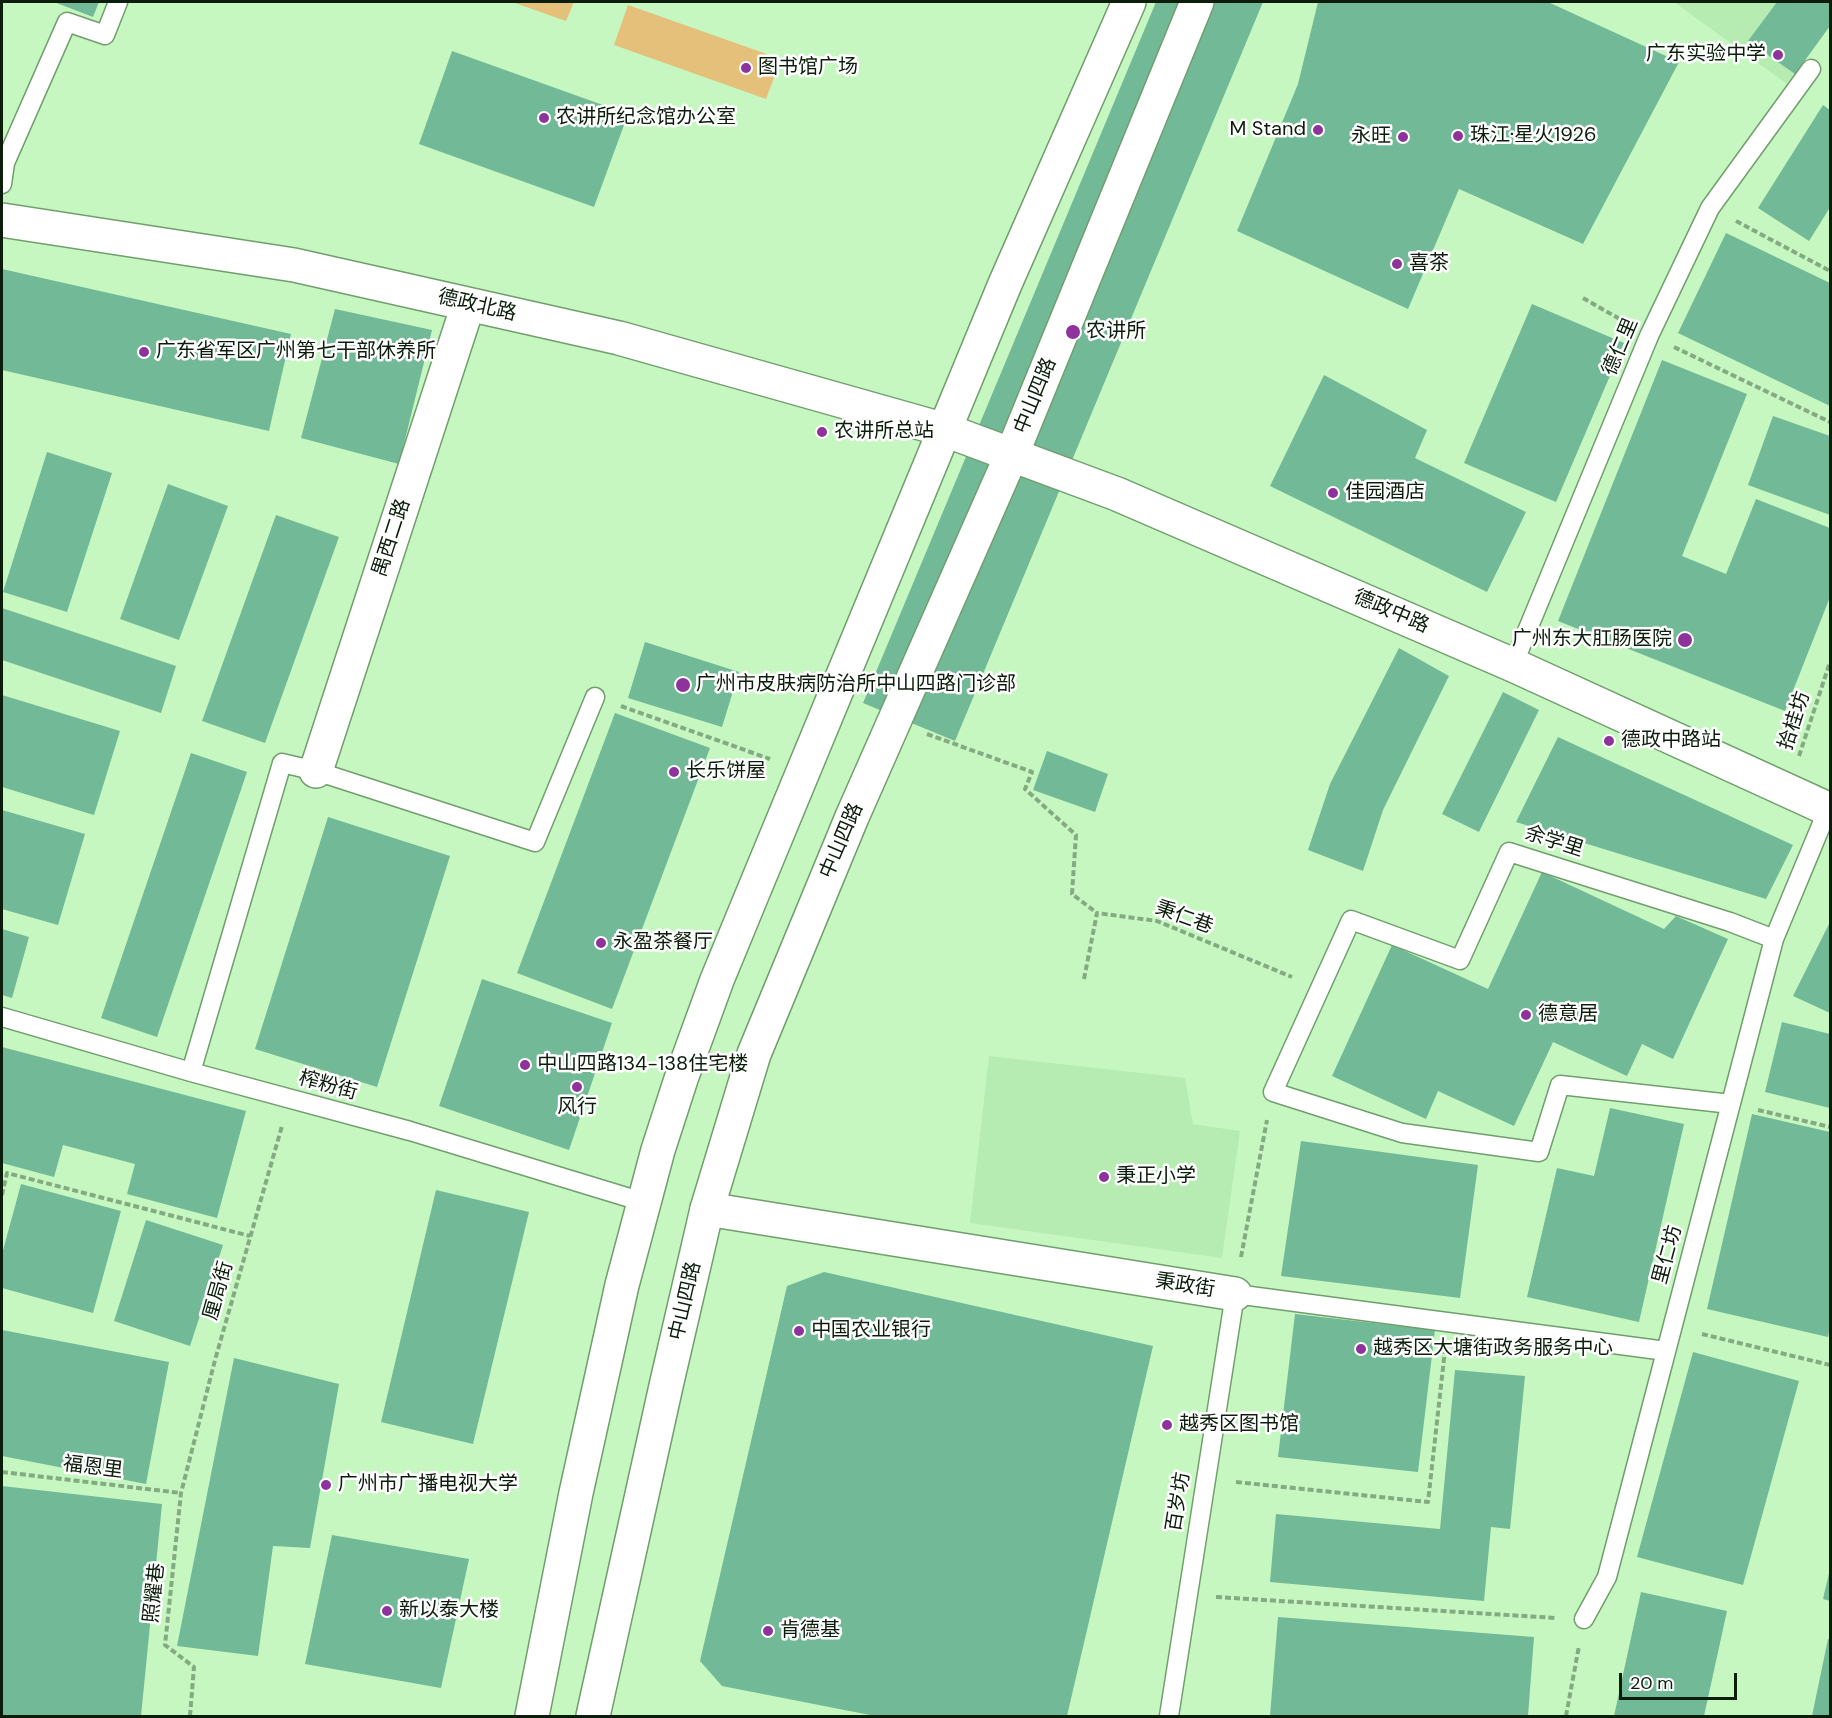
<!DOCTYPE html>
<html>
<head>
<meta charset="utf-8">
<style>
	body { margin:0 }
	#map { position:relative; width:1832px; height:1718px; overflow:hidden; background:#c6f7c1; font-family:"DM Sans",sans-serif }
	canvas { display:block }
	.frame { position:absolute; inset:0; border:3px solid #0c1e0b; pointer-events:none }
	.scale { position:absolute; left:1619px; top:1673px; width:118px; height:27px; box-sizing:border-box; border:3px solid #0c1e0b; border-top:0; padding-left:8px; font-size:18px; line-height:21px; white-space:nowrap; color:#0c1e0b; -webkit-text-stroke:4px #fff; paint-order:stroke }
</style>
</head>
<body>
<div id="map">
<canvas width="1832" height="1718"></canvas>
<div class="frame"></div>
<div class="scale">20 m</div>
</div>
<script>
const c = document.querySelector('canvas').getContext('2d');
c.lineJoin = 'round';
function fill(path, color) { c.fillStyle = color; c.fill(path, 'evenodd'); }
const poly = rows => new Path2D(rows.map(r => 'M' + r).join(''));
function stroke(path, color, width, dash) { c.strokeStyle = color; c.lineWidth = width; c.lineCap = dash ? 'butt' : 'round'; c.setLineDash(dash || []); c.stroke(path); }
function label(font, color, halo, rows, align = 'center') {
  c.font = font + ' "DM Sans","Noto Sans SC",sans-serif'; c.lineWidth = 5; c.setLineDash([]); c.textBaseline = 'middle'; c.strokeStyle = halo; c.fillStyle = color; for (const [text, x, y, turn = 0] of rows) {
    c.save(); c.translate(x, y); c.rotate((+turn || 0) * Math.PI / 180); c.textAlign = isNaN(turn) ? turn : align; if (halo) c.strokeText(text, 0, 0); c.fillText(text, 0, 0); c.restore();
  }
}
const built = poly([
	[1674,2,1830,2,1830,25,1787,84],
	[989,1056,1185,1078,1193,1124,1240,1131,1222,1258,970,1223]
]);
const green = poly([
	[512,2,574,2,566,21],
	[628,5,781,59,766,99,614,45]
]);
const building = poly([
	[54,2,99,2,93,17],
	[1156,2,1263,2,955,741,863,703],
	[1318,2,1548,2,1679,62,1583,244,1459,189,1408,309,1237,231,1298,84],
	[1777,2,1830,2,1830,26,1795,74,1748,41],
	[452,51,628,114,594,207,419,144],
	[1823,105,1830,110,1830,209,1829,209,1809,241,1758,208],
	[1726,233,1830,283,1830,406,1678,333],
	[2,269,291,334,269,431,2,370],
	[1532,304,1624,343,1556,502,1464,463],
	[335,309,432,330,399,464,301,438],
	[1662,360,1747,394,1682,556,1726,574,1756,499,1830,528,1830,597,1785,711,1558,621],
	[1324,375,1427,430,1415,458,1526,512,1487,592,1270,486],
	[1773,416,1830,436,1830,515,1748,485],
	[47,452,112,473,67,612,3,592],
	[168,484,228,506,179,640,120,619],
	[276,515,339,537,265,743,202,721],
	[2,608,176,666,161,713,2,660],
	[645,642,739,672,722,727,628,698],
	[1399,648,1449,676,1383,810,1363,871,1308,850,1330,784],
	[1503,692,1539,710,1479,832,1442,814],
	[2,695,120,731,94,815,2,787],
	[615,713,710,748,612,1009,517,973],
	[1558,737,1793,845,1766,899,1516,822],
	[1047,751,1108,774,1095,812,1033,790],
	[191,753,247,772,157,1037,101,1018],
	[2,810,85,834,58,925,2,909],
	[328,817,450,856,377,1087,255,1049],
	[1542,872,1664,929,1676,916,1728,939,1673,1059,1642,1044,1627,1076,1553,1042,1514,1126,1438,1091,1426,1119,1332,1076,1392,945,1488,989],
	[1830,922,1830,1013,1793,996],
	[2,929,29,937,12,998,2,995],
	[482,979,612,1023,569,1150,439,1106],
	[1782,1022,1830,1034,1830,1108,1765,1092],
	[2,1047,246,1111,217,1218,127,1194,135,1164,63,1145,54,1177,2,1163],
	[1610,1108,1684,1124,1639,1322,1527,1297,1557,1168,1594,1176],
	[1752,1114,1830,1132,1830,1326,1828,1337,1707,1309],
	[1301,1141,1478,1165,1460,1298,1281,1276],
	[21,1184,121,1211,93,1313,2,1288,2,1254],
	[436,1190,529,1212,473,1444,381,1422],
	[146,1220,223,1245,190,1346,114,1321],
	[824,1272,1153,1346,1067,1716,875,1716,722,1686,700,1661,787,1286],
	[1295,1314,1435,1330,1418,1472,1278,1457],
	[2,1330,169,1362,146,1484,2,1456],
	[1693,1352,1799,1381,1743,1585,1637,1557],
	[234,1358,339,1384,310,1548,273,1546,258,1656,177,1646],
	[1455,1370,1525,1376,1510,1529,1491,1527,1484,1601,1270,1582,1276,1514,1440,1529],
	[2,1486,162,1504,141,1716,2,1716],
	[332,1535,469,1559,441,1688,305,1664],
	[1830,1569,1830,1601,1823,1599],
	[1641,1592,1727,1611,1704,1716,1614,1716],
	[1278,1617,1534,1637,1528,1716,1270,1716],
	[1828,1639,1830,1639,1830,1716,1812,1716]
]);
const path = poly([
	[1736,221,1830,271],
	[1583,298,1625,322],
	[1674,347,1830,422],
	[621,706,770,759],
	[927,734,1032,772,1025,789,1076,835,1072,894,1097,913],
	[1799,756,1830,662],
	[1084,979,1097,913,1157,921,1292,977],
	[1758,1110,1830,1127],
	[2,1195,7,1173,250,1236],
	[1241,1257,1267,1120],
	[1702,1334,1830,1365],
	[2,1472,181,1493],
	[1236,1482,1428,1502,1445,1350],
	[1216,1597,1556,1618],
	[190,1716,194,1667,165,1645,181,1493,215,1360,282,1126],
	[1566,1716,1579,1646]
]);
const lane = poly([
	[2,184,5,163,67,22,105,35,118,2],
	[1513,665,1649,336,1710,208,1811,69],
	[2,1017,191,1072,410,1131,643,1202],
	[191,1072,282,763,316,771,535,842,595,697],
	[1731,1104,1560,1085,1539,1152,1402,1133,1273,1092,1351,920,1460,960,1509,852,1730,922,1774,939],
	[1584,1619,1607,1577,1774,939,1828,809],
	[1169,1716,1235,1294,1666,1351]
]);
const street = poly([
	[316,771,468,305],
	[707,1209,1235,1294]
]);
const secondary = poly([
	[2,220,294,265,619,338,945,430,1117,494,1513,665,1830,810]
]);
const primary = poly([
	[532,1716,576,1493,622,1285,658,1150,682,1076,717,980,752,895,1005,284,1129,2],
	[593,1716,666,1386,707,1209,754,1054,852,817,1012,454,1197,2]
]);
const markers = [
	[1778,55,6,"#8e329c"],
	[746,68,6,"#8e329c"],
	[544,118,6,"#8e329c"],
	[1318,130,6,"#8e329c"],
	[1458,136,6,"#8e329c"],
	[1403,137,6,"#8e329c"],
	[1397,264,6,"#8e329c"],
	[1073,332,8,"#8e329c"],
	[144,352,6,"#8e329c"],
	[822,432,6,"#8e329c"],
	[1333,493,6,"#8e329c"],
	[1685,640,8,"#8e329c"],
	[683,685,8,"#8e329c"],
	[1609,741,6,"#8e329c"],
	[674,772,6,"#8e329c"],
	[601,943,6,"#8e329c"],
	[1526,1015,6,"#8e329c"],
	[525,1065,6,"#8e329c"],
	[577,1087,6,"#8e329c"],
	[1104,1177,6,"#8e329c"],
	[799,1331,6,"#8e329c"],
	[1361,1349,6,"#8e329c"],
	[1167,1425,6,"#8e329c"],
	[326,1485,6,"#8e329c"],
	[387,1611,6,"#8e329c"],
	[768,1631,6,"#8e329c"]
];
const poiNames = [
	["广东实验中学",1766,55,"right"],
	["图书馆广场",758,68],
	["农讲所纪念馆办公室",556,118],
	["M Stand",1306,130,"right"],
	["珠江·星火1926",1470,136],
	["永旺",1391,137,"right"],
	["喜茶",1409,264],
	["农讲所",1086,332],
	["广东省军区广州第七干部休养所",156,352],
	["农讲所总站",834,432],
	["佳园酒店",1345,493],
	["广州东大肛肠医院",1672,640,"right"],
	["广州市皮肤病防治所中山四路门诊部",696,685],
	["德政中路站",1621,741],
	["长乐饼屋",686,772],
	["永盈茶餐厅",613,943],
	["德意居",1538,1015],
	["中山四路134-138住宅楼",537,1065],
	["风行",577,1108,"center"],
	["秉正小学",1116,1177],
	["中国农业银行",811,1331],
	["越秀区大塘街政务服务中心",1373,1349],
	["越秀区图书馆",1179,1425],
	["广州市广播电视大学",338,1485],
	["新以泰大楼",399,1611],
	["肯德基",780,1631]
];
const streetNames = [
	["德政北路",477,306,13],
	["德仁里",1621,347,-67],
	["中山四路",1036,396,-68],
	["禺西二路",392,538,-72],
	["德政中路",1391,612,23],
	["拾桂坊",1795,721,-72],
	["中山四路",842,841,-67],
	["余学里",1554,842,18],
	["秉仁巷",1184,918,20],
	["榨粉街",328,1086,15],
	["里仁坊",1668,1255,-75],
	["秉政街",1185,1286,9],
	["厘局街",219,1291,-74],
	["中山四路",686,1301,-77],
	["福恩里",93,1468,7],
	["百岁坊",1179,1502,-81],
	["照耀巷",155,1593,-84]
];
fill(built, '#b6ecb1');
fill(green, '#e4c07b');
fill(building, '#72b997');
stroke(lane, '#719e6d', 21);
stroke(street, '#719e6d', 36);
stroke(secondary, '#719e6d', 36);
stroke(primary, '#719e6d', 36);
stroke(path, '#84aa81', 4, [6, 3]);
stroke(lane, '#fff', 18);
stroke(street, '#fff', 33);
stroke(secondary, '#fff', 33);
stroke(primary, '#fff', 33);
for (const [x, y, r, color] of markers) { const dot = new Path2D(); dot.arc(x, y, r, 0, 2 * Math.PI); c.fillStyle = color; c.fill(dot); stroke(dot, '#fff', 2); }
label('20px', '#0c1e0b', '#fff', poiNames, 'left');
label('20px', '#0c1e0b', '#fff', streetNames);
</script>
</body>
</html>
